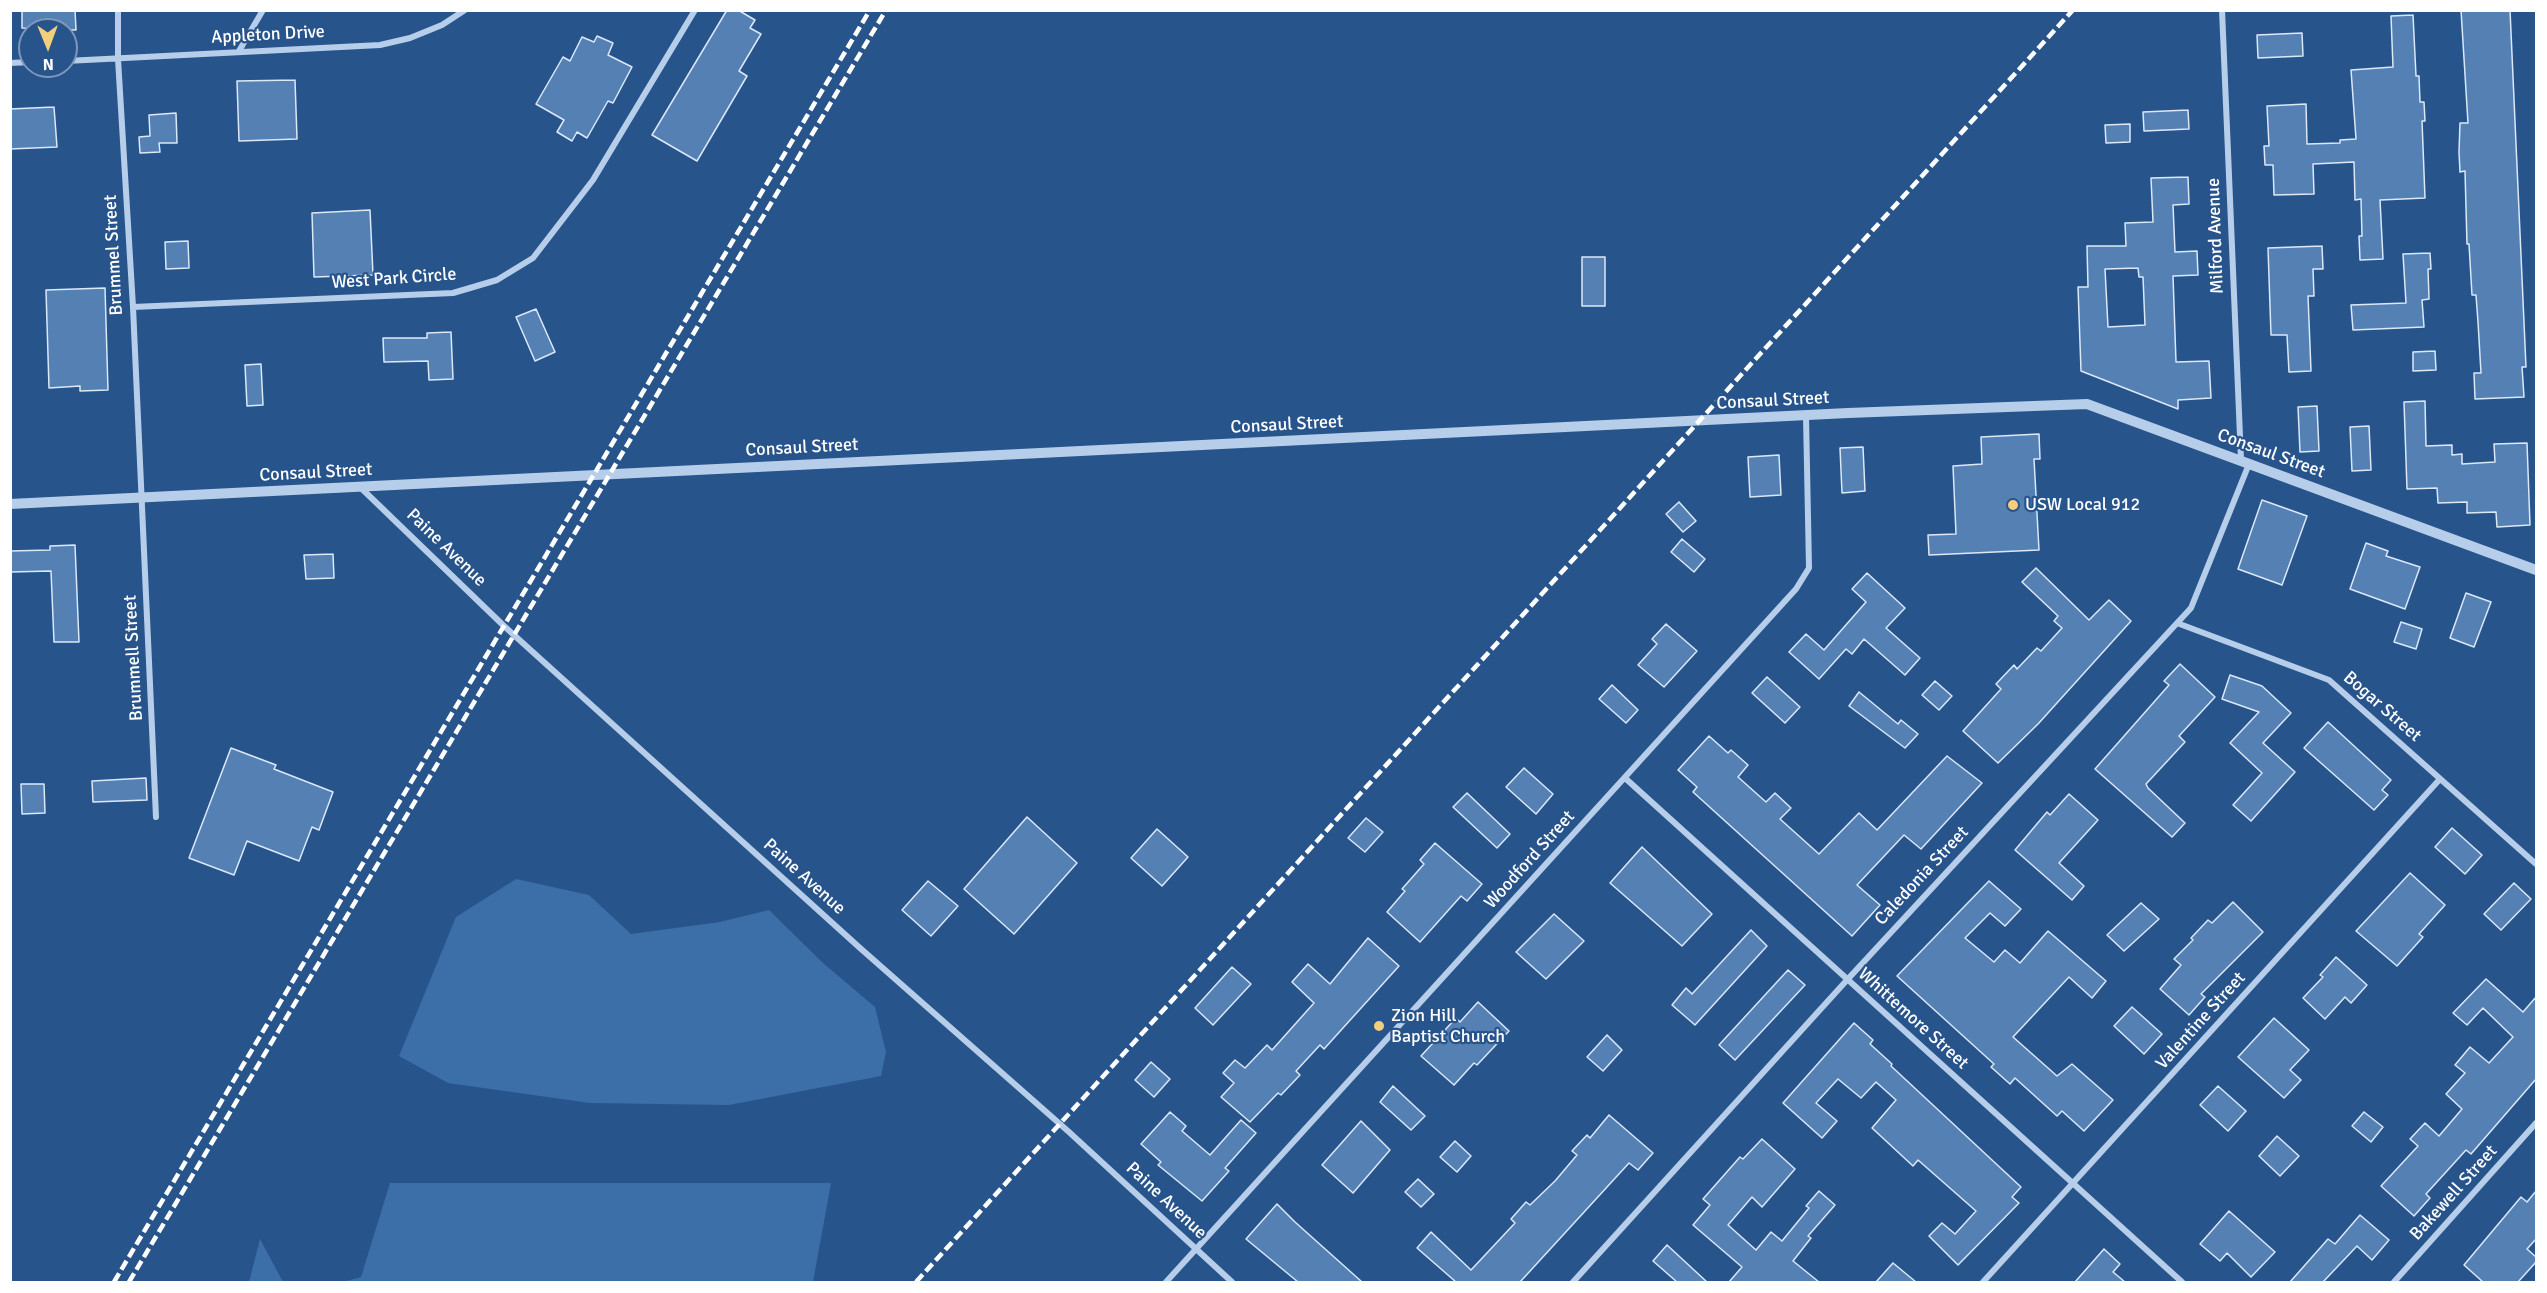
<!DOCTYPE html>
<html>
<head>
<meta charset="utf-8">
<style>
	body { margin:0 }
	#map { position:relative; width:2547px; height:1293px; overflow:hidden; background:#28548c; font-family:Signika,sans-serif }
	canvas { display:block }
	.frame { position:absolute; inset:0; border:12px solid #fff; pointer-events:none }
	.north { position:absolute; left:18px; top:18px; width:60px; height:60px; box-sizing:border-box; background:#28548c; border:2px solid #7e98ba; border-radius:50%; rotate:179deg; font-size:16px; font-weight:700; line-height:24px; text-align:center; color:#fff }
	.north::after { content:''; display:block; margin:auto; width:21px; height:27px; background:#f2cf7c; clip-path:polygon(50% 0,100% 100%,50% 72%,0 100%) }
</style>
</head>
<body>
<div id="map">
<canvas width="2547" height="1293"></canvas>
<div class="frame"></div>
<div class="north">N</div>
</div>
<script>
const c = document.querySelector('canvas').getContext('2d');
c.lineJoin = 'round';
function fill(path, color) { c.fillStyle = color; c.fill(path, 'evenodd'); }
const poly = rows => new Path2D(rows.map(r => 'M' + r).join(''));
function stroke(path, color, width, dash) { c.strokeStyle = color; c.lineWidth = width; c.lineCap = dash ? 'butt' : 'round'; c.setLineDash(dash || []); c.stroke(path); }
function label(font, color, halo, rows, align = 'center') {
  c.font = font + ' Signika,sans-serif'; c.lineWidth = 4.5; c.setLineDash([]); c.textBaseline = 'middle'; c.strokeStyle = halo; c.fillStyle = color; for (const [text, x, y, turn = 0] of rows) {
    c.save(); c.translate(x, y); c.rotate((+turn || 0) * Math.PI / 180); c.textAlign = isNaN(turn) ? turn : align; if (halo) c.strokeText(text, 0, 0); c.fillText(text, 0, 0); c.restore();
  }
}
const green = poly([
	[516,879,589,895,631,934,720,922,769,910,823,963,875,1007,886,1052,881,1076,729,1105,590,1103,448,1083,399,1056,456,917],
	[390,1183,831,1183,813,1282,343,1282,361,1277],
	[260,1239,283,1282,249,1282]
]);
const building = poly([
	[22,10,75,10,76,30,22,28,22,10],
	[727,10,738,10,755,20,750,28,761,34,739,71,747,76,697,161,652,135,727,10],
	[2461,10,2510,10,2526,367,2522,367,2524,397,2475,399,2474,373,2481,373,2478,322,2476,295,2472,295,2469,244,2467,244,2465,171,2460,172,2459,152,2460,123,2468,123,2461,10],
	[2413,15,2416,76,2419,76,2420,102,2424,102,2425,121,2422,121,2425,198,2380,200,2383,259,2360,260,2359,236,2362,236,2361,199,2355,200,2354,162,2313,164,2314,194,2274,195,2273,165,2265,165,2264,146,2269,146,2267,106,2306,104,2307,144,2340,143,2340,140,2356,139,2351,70,2393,67,2391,16,2413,15],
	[2302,33,2303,56,2258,58,2257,35,2302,33],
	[597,36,613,43,608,55,632,67,613,103,608,101,587,138,577,132,572,141,557,132,564,120,536,104,563,57,570,61,582,37,594,42,597,36],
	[295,80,297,139,239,141,237,81,295,80],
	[54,107,57,147,10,149,10,109,54,107],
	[2188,110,2189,129,2144,131,2143,112,2188,110],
	[176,113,177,143,159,143,160,152,140,153,139,137,150,136,149,115,176,113],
	[2130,124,2130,142,2106,143,2105,125,2130,124],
	[2188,177,2189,204,2173,205,2175,252,2197,251,2198,275,2173,276,2176,362,2209,361,2211,398,2178,400,2178,409,2081,371,2078,287,2088,287,2087,246,2126,246,2125,223,2153,222,2151,178,2188,177],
	[2138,268,2139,277,2143,277,2145,325,2108,327,2105,269,2138,268],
	[370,210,373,275,314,277,312,213,370,210],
	[188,241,189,268,166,269,165,242,188,241],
	[2322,246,2323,269,2313,269,2314,296,2308,296,2311,371,2289,372,2287,335,2271,335,2268,248,2322,246],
	[2430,253,2431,269,2428,269,2429,299,2422,300,2424,327,2353,330,2351,305,2406,303,2403,254,2430,253],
	[1582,257,1605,257,1605,306,1582,306,1582,257],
	[105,288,108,390,80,391,80,386,49,388,46,290,105,288],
	[536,309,555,352,535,361,516,317,536,309],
	[451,332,453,379,429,380,428,361,384,362,383,338,427,338,427,333,451,332],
	[2435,351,2436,370,2413,371,2413,352,2435,351],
	[261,364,263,405,247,406,245,365,261,364],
	[2425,401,2426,446,2452,445,2452,455,2462,454,2462,464,2495,462,2494,444,2527,443,2530,525,2497,527,2496,512,2467,513,2467,502,2438,503,2437,488,2407,489,2404,402,2425,401],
	[2317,406,2319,451,2300,452,2298,407,2317,406],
	[2369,426,2371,470,2352,471,2350,427,2369,426],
	[2039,434,2040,459,2034,459,2039,550,1929,555,1928,535,1956,534,1953,466,1982,464,1981,437,2039,434],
	[1863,447,1865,491,1842,493,1840,448,1863,447],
	[1779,455,1781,495,1750,497,1748,457,1779,455],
	[2262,500,2307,516,2282,585,2238,569,2262,500],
	[1679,502,1696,521,1683,532,1666,514,1679,502],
	[1682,539,1705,559,1694,572,1671,552,1682,539],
	[2366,543,2388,551,2386,556,2420,567,2405,609,2350,589,2366,543],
	[75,545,79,642,54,642,51,571,10,572,10,551,50,550,50,546,75,545],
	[333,554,334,578,306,579,304,555,333,554],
	[2036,568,2089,620,2109,600,2131,621,2038,724,1998,763,1963,731,2001,689,1996,684,2014,665,2017,669,2037,648,2041,651,2062,628,2054,621,2058,616,2022,582,2036,568],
	[1867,573,1905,608,1886,628,1920,658,1905,675,1864,639,1852,654,1846,649,1819,679,1789,652,1806,634,1824,650,1866,602,1852,589,1867,573],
	[2466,593,2491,602,2474,647,2450,638,2466,593],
	[2401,622,2422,629,2416,649,2394,642,2401,622],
	[1666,624,1697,651,1664,687,1638,665,1657,644,1652,639,1666,624],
	[2180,664,2215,697,2179,736,2185,742,2146,784,2148,788,2185,823,2172,837,2095,769,2169,685,2164,681,2180,664],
	[2230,675,2262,686,2291,713,2263,743,2295,772,2251,821,2233,805,2262,773,2230,743,2259,712,2222,699,2230,675],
	[1767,677,1800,707,1785,723,1752,693,1767,677],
	[1935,681,1952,696,1939,710,1922,695,1935,681],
	[1612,685,1638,710,1626,723,1599,699,1612,685],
	[1859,692,1898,724,1901,720,1918,734,1905,748,1849,706,1859,692],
	[2328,722,2391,780,2382,790,2388,795,2374,810,2304,748,2328,722],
	[1709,736,1728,753,1731,750,1748,765,1738,777,1766,802,1775,793,1791,808,1780,819,1819,854,1859,813,1877,830,1947,756,1982,783,1921,849,1904,835,1857,885,1880,905,1852,936,1693,792,1697,787,1678,770,1709,736],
	[231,748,276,765,274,769,333,792,319,830,312,827,299,861,247,841,234,875,189,858,231,748],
	[1524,768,1553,794,1536,814,1506,787,1524,768],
	[146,778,147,800,93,802,92,781,146,778],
	[21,784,44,784,45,813,22,814,21,784],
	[1467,793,1510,834,1497,848,1453,807,1467,793],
	[2069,794,2098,820,2059,863,2084,886,2072,900,2015,850,2047,812,2050,815,2069,794],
	[1027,817,1077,863,1014,934,964,889,1027,817],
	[1366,818,1383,832,1365,852,1348,838,1366,818],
	[2452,828,2482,855,2465,874,2435,847,2452,828],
	[1157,829,1188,857,1162,886,1131,858,1157,829],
	[1435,843,1482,884,1467,901,1461,896,1420,942,1387,912,1405,891,1402,889,1424,864,1420,860,1435,843],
	[1642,847,1712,914,1682,946,1610,883,1642,847],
	[2410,873,2445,905,2419,934,2423,937,2397,966,2356,931,2410,873],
	[928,881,958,906,931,936,902,910,928,881],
	[1989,881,2021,909,2005,926,1990,913,1965,938,1994,962,2005,950,2020,963,2048,931,2106,981,2092,998,2069,977,2013,1037,2057,1076,2072,1064,2113,1100,2084,1131,2062,1111,2057,1116,2015,1078,2010,1084,1991,1067,1994,1064,1897,976,1989,881],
	[2514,883,2531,899,2501,930,2484,914,2514,883],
	[2233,902,2263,932,2201,994,2205,997,2189,1015,2160,989,2181,965,2174,959,2193,940,2191,938,2208,920,2212,923,2233,902],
	[2141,903,2159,919,2124,951,2107,935,2141,903],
	[1554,914,1584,941,1546,979,1516,952,1554,914],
	[1751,930,1767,946,1695,1025,1672,1005,1686,988,1692,994,1751,930],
	[1368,938,1399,966,1324,1049,1320,1045,1296,1071,1300,1075,1281,1095,1278,1093,1250,1122,1221,1097,1234,1083,1223,1073,1235,1060,1245,1068,1267,1045,1272,1050,1314,1003,1292,982,1308,964,1330,984,1368,938],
	[2336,957,2367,985,2351,1003,2345,997,2325,1019,2303,998,2323,977,2320,975,2336,957],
	[1232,967,1251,984,1213,1025,1195,1008,1232,967],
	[1788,970,1805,985,1735,1060,1719,1045,1788,970],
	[2486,979,2523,1012,2536,997,2536,1079,2471,1154,2466,1150,2426,1194,2430,1198,2414,1216,2381,1186,2418,1146,2410,1139,2425,1123,2439,1136,2462,1109,2446,1094,2465,1073,2455,1065,2470,1047,2489,1063,2513,1037,2483,1008,2467,1025,2453,1013,2486,979],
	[1478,1002,1509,1031,1477,1065,1474,1063,1454,1085,1421,1056,1456,1018,1460,1022,1478,1002],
	[2132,1007,2162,1034,2144,1054,2114,1026,2132,1007],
	[2274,1018,2309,1050,2290,1070,2301,1080,2284,1098,2238,1057,2274,1018],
	[1854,1023,1873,1040,1870,1044,1892,1064,1891,1066,2021,1187,2012,1197,2019,1203,1958,1265,1929,1236,1942,1223,1955,1234,1976,1211,1918,1160,1913,1166,1872,1128,1896,1100,1876,1082,1861,1098,1838,1079,1816,1103,1837,1121,1822,1138,1783,1103,1854,1023],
	[1607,1035,1622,1050,1603,1071,1587,1057,1607,1035],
	[1151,1062,1170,1079,1154,1097,1135,1080,1151,1062],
	[1393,1086,1425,1116,1411,1130,1380,1102,1393,1086],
	[2218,1086,2246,1111,2228,1131,2200,1105,2218,1086],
	[1170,1112,1186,1126,1182,1131,1210,1155,1241,1120,1256,1133,1225,1168,1229,1171,1202,1201,1158,1165,1161,1162,1141,1144,1170,1112],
	[2364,1112,2383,1127,2371,1142,2352,1126,2364,1112],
	[1609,1115,1653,1153,1638,1170,1629,1163,1520,1282,1456,1282,1417,1248,1431,1232,1471,1270,1515,1223,1511,1219,1526,1202,1530,1205,1555,1181,1577,1155,1572,1151,1587,1135,1590,1138,1609,1115],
	[1361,1121,1390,1150,1353,1193,1322,1165,1361,1121],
	[2277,1136,2299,1156,2280,1176,2259,1156,2277,1136],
	[1762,1139,1795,1169,1762,1207,1752,1197,1728,1225,1756,1250,1771,1232,1782,1241,1809,1208,1806,1206,1819,1191,1835,1205,1808,1236,1811,1238,1793,1261,1819,1282,1729,1282,1742,1267,1693,1225,1710,1205,1703,1199,1740,1157,1743,1159,1762,1139],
	[1455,1141,1471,1156,1457,1172,1440,1157,1455,1141],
	[1418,1179,1434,1194,1421,1207,1405,1192,1418,1179],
	[2536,1191,2536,1239,2527,1249,2536,1257,2536,1262,2518,1282,2483,1282,2464,1265,2521,1197,2527,1202,2536,1191],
	[1277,1204,1295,1222,1362,1282,1298,1282,1246,1239,1277,1204],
	[2229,1211,2275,1252,2251,1277,2227,1253,2220,1261,2200,1244,2229,1211],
	[2360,1215,2389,1240,2372,1260,2357,1246,2323,1282,2290,1282,2328,1239,2335,1244,2360,1215],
	[1667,1245,1707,1282,1677,1282,1653,1261,1667,1245],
	[2104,1249,2120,1264,2113,1272,2125,1282,2075,1282,2104,1249],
	[1893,1263,1916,1282,1876,1282,1893,1263]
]);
const minor = poly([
	[118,10,118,59,133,307,156,817],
	[2222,10,2241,460],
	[239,51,263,10],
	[66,61,380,45,410,38,442,25,465,10],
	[10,63,30,62],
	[133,307,453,293,497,280,533,258,593,180,695,10],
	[360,487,504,626,860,948,1069,1132,1232,1282],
	[2177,623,2329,680,2536,864],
	[1625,778,2182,1282],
	[1166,1282,1796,589,1809,568,1806,416],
	[1573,1282,1847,980,2191,608,2249,464],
	[1983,1282,2440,779],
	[2394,1282,2536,1123]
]);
const tertiary = poly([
	[10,504,1848,413,2087,404,2536,570]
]);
const rail = poly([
	[114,1282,870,10],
	[129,1282,886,10],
	[916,1282,2073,10]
]);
const markers = [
	[2013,505,6,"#f2cf7c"],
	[1379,1026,6,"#f2cf7c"]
];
const streetNames = [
	["Appleton Drive",268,35,-3],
	["Milford Avenue",2216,236,-92],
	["Brummel Street",114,255,-93],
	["West Park Circle",394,279,-4],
	["Consaul Street",1773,401,-3],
	["Consaul Street",1287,425,-3],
	["Consaul Street",802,448,-3],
	["Consaul Street",2271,454,20],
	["Consaul Street",316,473,-3],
	["Paine Avenue",446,548,44],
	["Brummell Street",134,658,-93],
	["Bogar Street",2382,707,41],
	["Woodford Street",1530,860,-48],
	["Caledonia Street",1922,876,-47],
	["Paine Avenue",804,877,42],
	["Whittemore Street",1913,1019,42],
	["Valentine Street",2201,1021,-48],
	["Bakewell Street",2454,1193,-48],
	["Paine Avenue",1166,1201,43]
];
const poiNames = [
	["USW Local 912",2025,505],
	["Zion Hill",1391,1016],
	["Baptist Church",1391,1037]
];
fill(green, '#3c6ea8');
fill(building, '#5480b4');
stroke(building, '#dbe8f8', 1.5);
stroke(minor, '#b7ceea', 6);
stroke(tertiary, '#b7ceea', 10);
stroke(rail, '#fff', 4.5, [10, 4.5]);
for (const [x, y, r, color] of markers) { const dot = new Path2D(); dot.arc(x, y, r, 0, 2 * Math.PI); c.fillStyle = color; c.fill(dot); stroke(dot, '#28548c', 2); }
label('18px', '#fff', '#28548c', streetNames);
label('18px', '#fff', '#28548c', poiNames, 'left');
</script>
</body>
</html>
